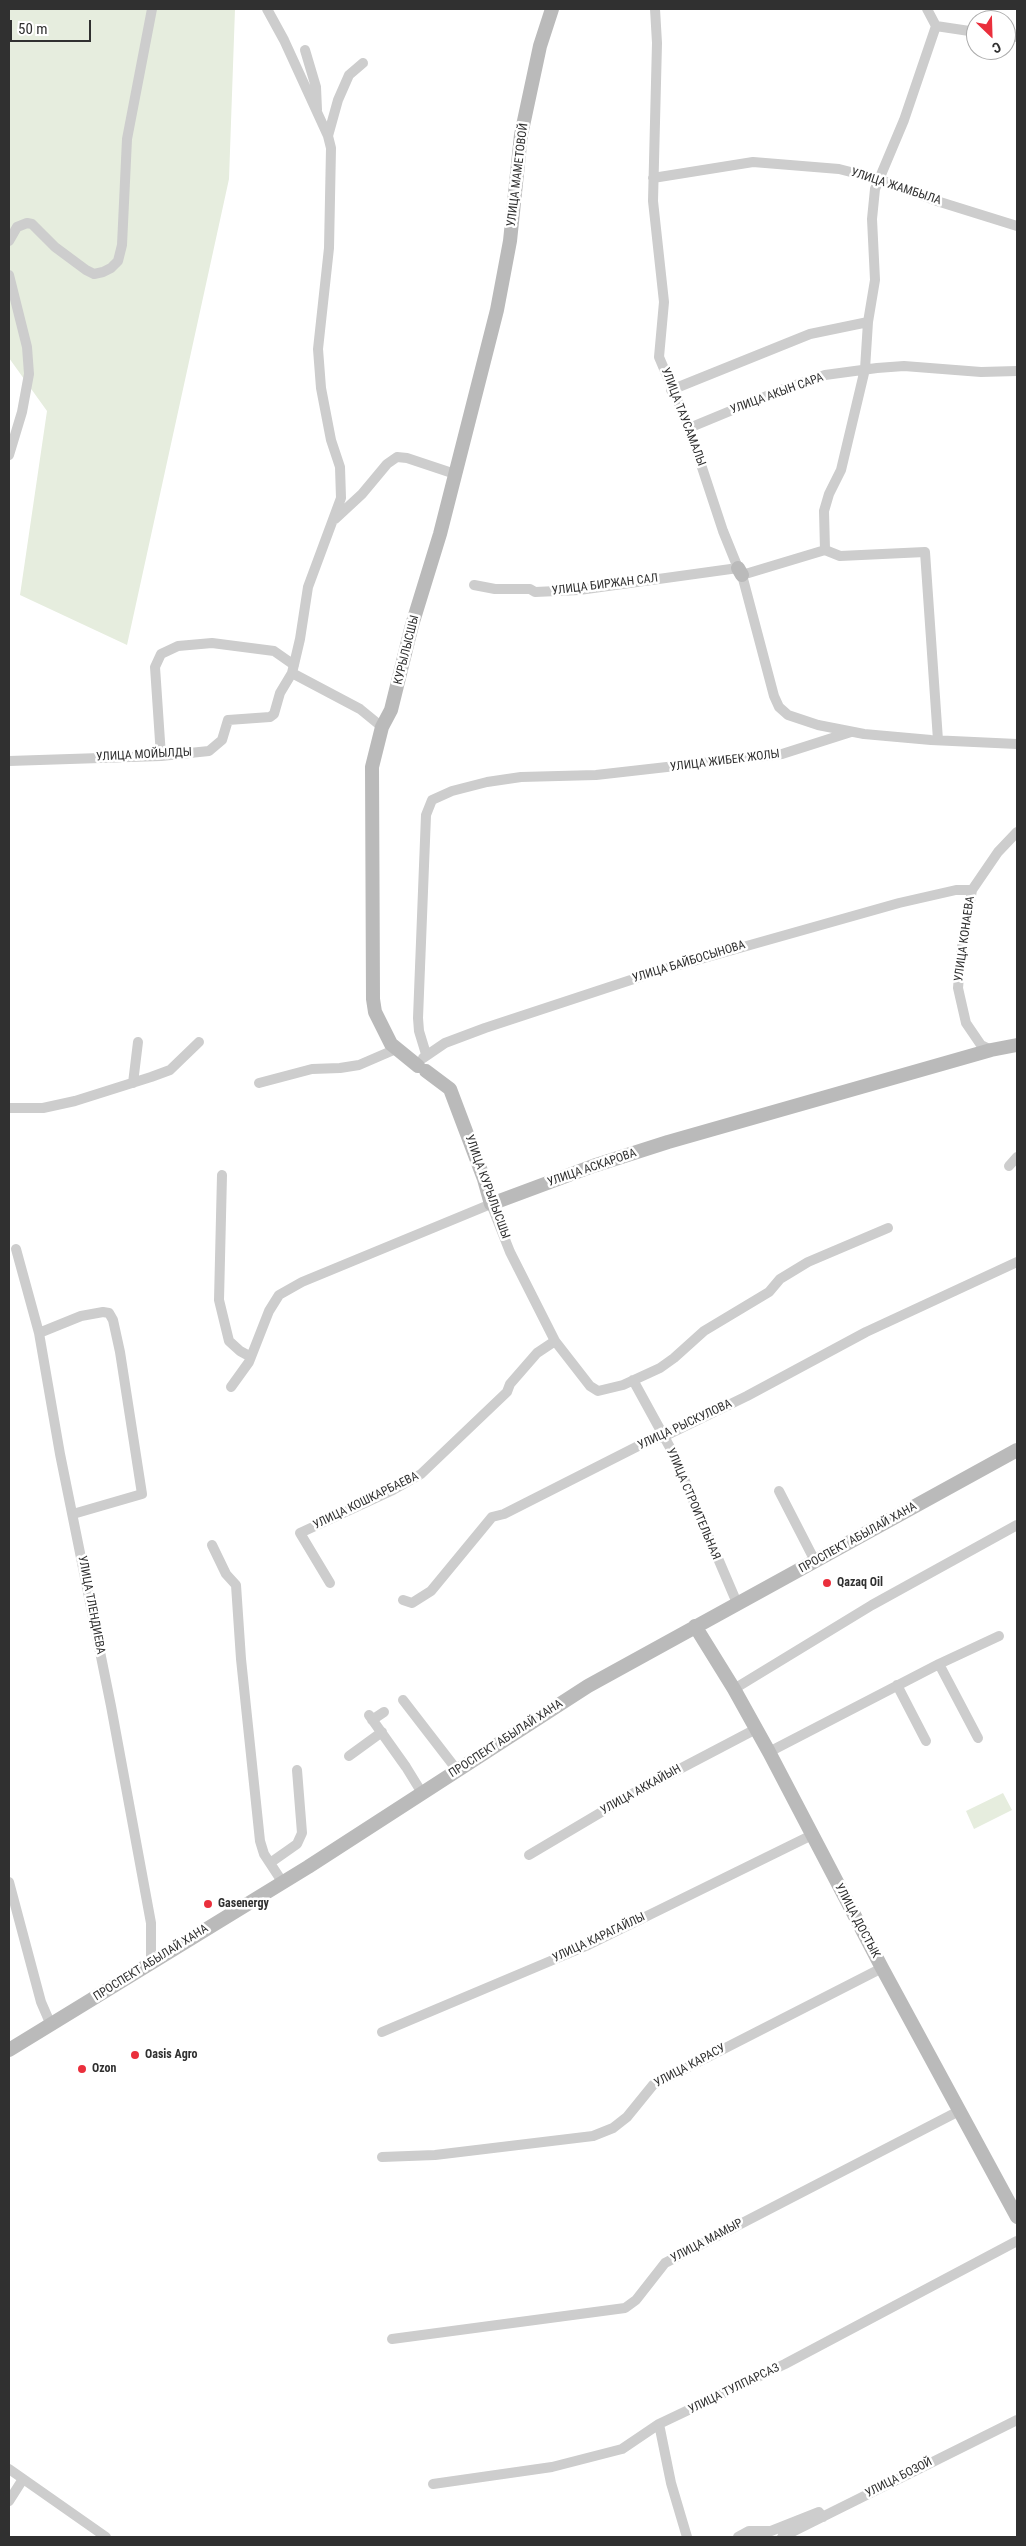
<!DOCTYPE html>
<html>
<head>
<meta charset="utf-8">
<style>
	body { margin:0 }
	#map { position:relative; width:1026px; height:2546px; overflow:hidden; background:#fff; font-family:"Roboto Condensed",sans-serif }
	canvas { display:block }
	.frame { position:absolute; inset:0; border:10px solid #303030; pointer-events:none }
	.north { position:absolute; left:966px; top:10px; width:50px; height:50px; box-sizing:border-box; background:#fff; border:1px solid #acacac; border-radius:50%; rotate:156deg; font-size:14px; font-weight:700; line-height:20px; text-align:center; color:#303030 }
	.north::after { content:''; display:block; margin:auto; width:18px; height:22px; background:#ea2f3c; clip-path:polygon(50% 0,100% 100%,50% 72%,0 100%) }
	.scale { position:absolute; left:10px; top:20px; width:81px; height:22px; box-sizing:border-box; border:2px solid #303030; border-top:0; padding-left:6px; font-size:15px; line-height:18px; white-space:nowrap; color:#303030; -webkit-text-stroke:4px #fff; paint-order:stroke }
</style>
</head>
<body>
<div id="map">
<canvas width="1026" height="2546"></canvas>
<div class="frame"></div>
<div class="north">С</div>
<div class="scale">50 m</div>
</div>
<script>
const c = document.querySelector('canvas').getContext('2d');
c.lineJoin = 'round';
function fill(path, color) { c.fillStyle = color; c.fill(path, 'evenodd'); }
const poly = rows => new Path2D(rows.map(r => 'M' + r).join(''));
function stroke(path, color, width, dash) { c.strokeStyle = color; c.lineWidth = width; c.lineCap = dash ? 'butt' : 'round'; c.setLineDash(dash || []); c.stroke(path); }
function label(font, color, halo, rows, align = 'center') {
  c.font = font + ' "Roboto Condensed",sans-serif'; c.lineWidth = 5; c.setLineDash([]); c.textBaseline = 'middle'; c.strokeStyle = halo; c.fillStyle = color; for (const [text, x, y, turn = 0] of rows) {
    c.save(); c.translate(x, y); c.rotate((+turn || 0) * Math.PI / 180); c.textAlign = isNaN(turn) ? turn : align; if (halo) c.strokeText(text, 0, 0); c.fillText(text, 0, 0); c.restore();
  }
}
const green = poly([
	[9,9,235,9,229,179,127,645,20,595,47,411,9,358],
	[1003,1793,1012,1810,974,1829,966,1811]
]);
const street = poly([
	[927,9,936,26,976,32],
	[1006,36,1017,37],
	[305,50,316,87,317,110],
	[328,136,338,100,349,75,363,63],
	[653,178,753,162,839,169,878,179,940,202,1017,226],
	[9,241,17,227,27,223,32,224,55,247,86,270,94,274,103,272,111,268,118,261,122,245,127,139,152,9],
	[9,275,27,347,29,374,22,412,9,455],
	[671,390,810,334,868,322],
	[689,428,781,390,825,375,877,368,904,366,981,372,1017,371],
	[335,519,362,494,387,464,397,457,407,458,455,474],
	[825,550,824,511,829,494,841,470,865,369,868,322,875,280,872,219,875,189,904,120,936,26],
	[474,585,495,589,530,589,535,592,579,590,738,568,723,531,689,428,659,357,664,302,653,201,657,43,655,9],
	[292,673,360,709,382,727],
	[938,740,925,552,840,556,825,550,742,575,774,696,779,707,788,715,818,725,864,734,931,740,1017,744],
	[161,756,155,667,161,654,178,646,212,643,274,651,294,665],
	[9,761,161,756,209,751,222,740,228,720,270,717,274,714,280,693,292,673,300,639,308,587,341,498,340,467,331,440,321,388,318,349,329,248,331,148,328,136,284,40,267,9],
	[991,1050,981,1045,966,1023,958,988,961,953,972,890,998,852,1017,832],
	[426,1054,419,1031,418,1018,426,815,432,800,452,791,487,782,521,777,596,775,782,754,851,732],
	[423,1058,445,1043,485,1028,658,971,899,903,956,890,972,890],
	[133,1083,138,1042],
	[259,1083,312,1069,340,1068,359,1065,396,1049],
	[9,1108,43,1108,75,1101,151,1077,170,1070,199,1042],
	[1009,1166,1017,1157],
	[222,1175,219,1300,229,1341,240,1351,251,1357],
	[16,1249,39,1333,60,1454,111,1706,151,1923,151,1963],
	[39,1333,81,1316,103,1312,109,1313,113,1320,120,1352,142,1494,73,1514],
	[633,1380,673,1453,737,1603],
	[231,1387,249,1362,269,1311,279,1295,302,1282,491,1204,510,1252,555,1341,590,1386,598,1391,623,1385,660,1368,674,1358,704,1331,769,1292,780,1279,808,1262,888,1228],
	[779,1491,815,1561],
	[212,1545,226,1574,236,1585,241,1659,260,1841,264,1854,283,1883],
	[330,1583,300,1533,393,1490,421,1474,507,1392,510,1384,537,1353,555,1341],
	[403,1600,412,1603,431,1591,492,1517,504,1514,650,1440,663,1437,747,1396,866,1332,1017,1262],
	[939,1664,999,1636],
	[897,1685,926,1741],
	[734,1689,872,1605,1017,1525],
	[403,1700,457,1770],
	[369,1715,406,1767,422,1793],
	[372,1720,384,1712],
	[769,1752,939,1664,978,1738],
	[349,1756,382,1732],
	[529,1855,632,1794,756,1729],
	[270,1863,297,1844,302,1833,297,1770],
	[9,1882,41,2002,51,2025],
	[382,2032,586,1946,812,1835],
	[382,2157,435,2155,593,2136,613,2128,627,2117,653,2085,882,1968],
	[392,2339,625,2308,636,2300,665,2263,959,2111],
	[659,2424,671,2483,687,2537],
	[9,2469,106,2537],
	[433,2484,552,2467,622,2449,659,2424,785,2364,1017,2241],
	[9,2501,23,2479],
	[738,2537,749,2531,771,2531,819,2512,823,2517],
	[782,2537,1017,2420]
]);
const secondary = poly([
	[738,568,742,575],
	[418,1066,391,1044,375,1012,373,999,372,767,382,727,391,710,412,625,440,534,497,310,510,241,521,135,540,46,552,9],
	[426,1071,450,1089,484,1179,491,1204,593,1166,668,1142,991,1050,1017,1045],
	[695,1626,734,1689,769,1752,882,1968,1017,2217],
	[9,2050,308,1867,588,1686,1017,1450]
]);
const markers = [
	[827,1583,5,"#ea2f3c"],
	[208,1904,5,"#ea2f3c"],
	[135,2055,5,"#ea2f3c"],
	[82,2069,5,"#ea2f3c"]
];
const streetNames = [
	["УЛИЦА МАМЕТОВОЙ",518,175,-83],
	["УЛИЦА ЖАМБЫЛА",896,187,18],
	["УЛИЦА АКЫН САРА",777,394,-20],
	["УЛИЦА ТАУСАМАЛЫ",683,417,69],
	["УЛИЦА БИРЖАН САЛ",605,585,-7],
	["КУРЫЛЫСШЫ",407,650,-76],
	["УЛИЦА МОЙЫЛДЫ",144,755,-3],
	["УЛИЦА ЖИБЕК ЖОЛЫ",725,761,-7],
	["УЛИЦА КОНАЕВА",965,939,-82],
	["УЛИЦА БАЙБОСЫНОВА",689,962,-17],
	["УЛИЦА АСКАРОВА",592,1168,-19],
	["УЛИЦА КУРЫЛЫСШЫ",487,1187,70],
	["УЛИЦА РЫСКУЛОВА",685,1425,-25],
	["УЛИЦА КОШКАРБАЕВА",366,1501,-26],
	["УЛИЦА СТРОИТЕЛЬНАЯ",693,1504,67],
	["ПРОСПЕКТ АБЫЛАЙ ХАНА",858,1538,-29],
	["УЛИЦА ТЛЕНДИЕВА",91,1605,79],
	["ПРОСПЕКТ АБЫЛАЙ ХАНА",506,1739,-33],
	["УЛИЦА АККАЙЫН",641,1790,-29],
	["УЛИЦА ДОСТЫК",857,1921,62],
	["УЛИЦА КАРАГАЙЛЫ",599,1938,-25],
	["ПРОСПЕКТ АБЫЛАЙ ХАНА",151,1963,-32],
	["УЛИЦА КАРАСУ",690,2066,-28],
	["УЛИЦА МАМЫР",707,2241,-28],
	["УЛИЦА ТУЛПАРСАЗ",734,2389,-26],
	["УЛИЦА БОЗОЙ",899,2478,-27]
];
const poiNames = [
	["Qazaq Oil",837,1583],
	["Gasenergy",218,1904],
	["Oasis Agro",145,2055],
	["Ozon",92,2069]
];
fill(green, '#e6edde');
stroke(street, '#cdcdcd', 10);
stroke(secondary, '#bababa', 14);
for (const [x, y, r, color] of markers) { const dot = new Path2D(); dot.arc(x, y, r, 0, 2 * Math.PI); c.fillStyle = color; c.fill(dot); stroke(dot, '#fff', 2); }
label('12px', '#303030', '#fff', streetNames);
label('bold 12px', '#303030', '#fff', poiNames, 'left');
</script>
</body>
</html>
